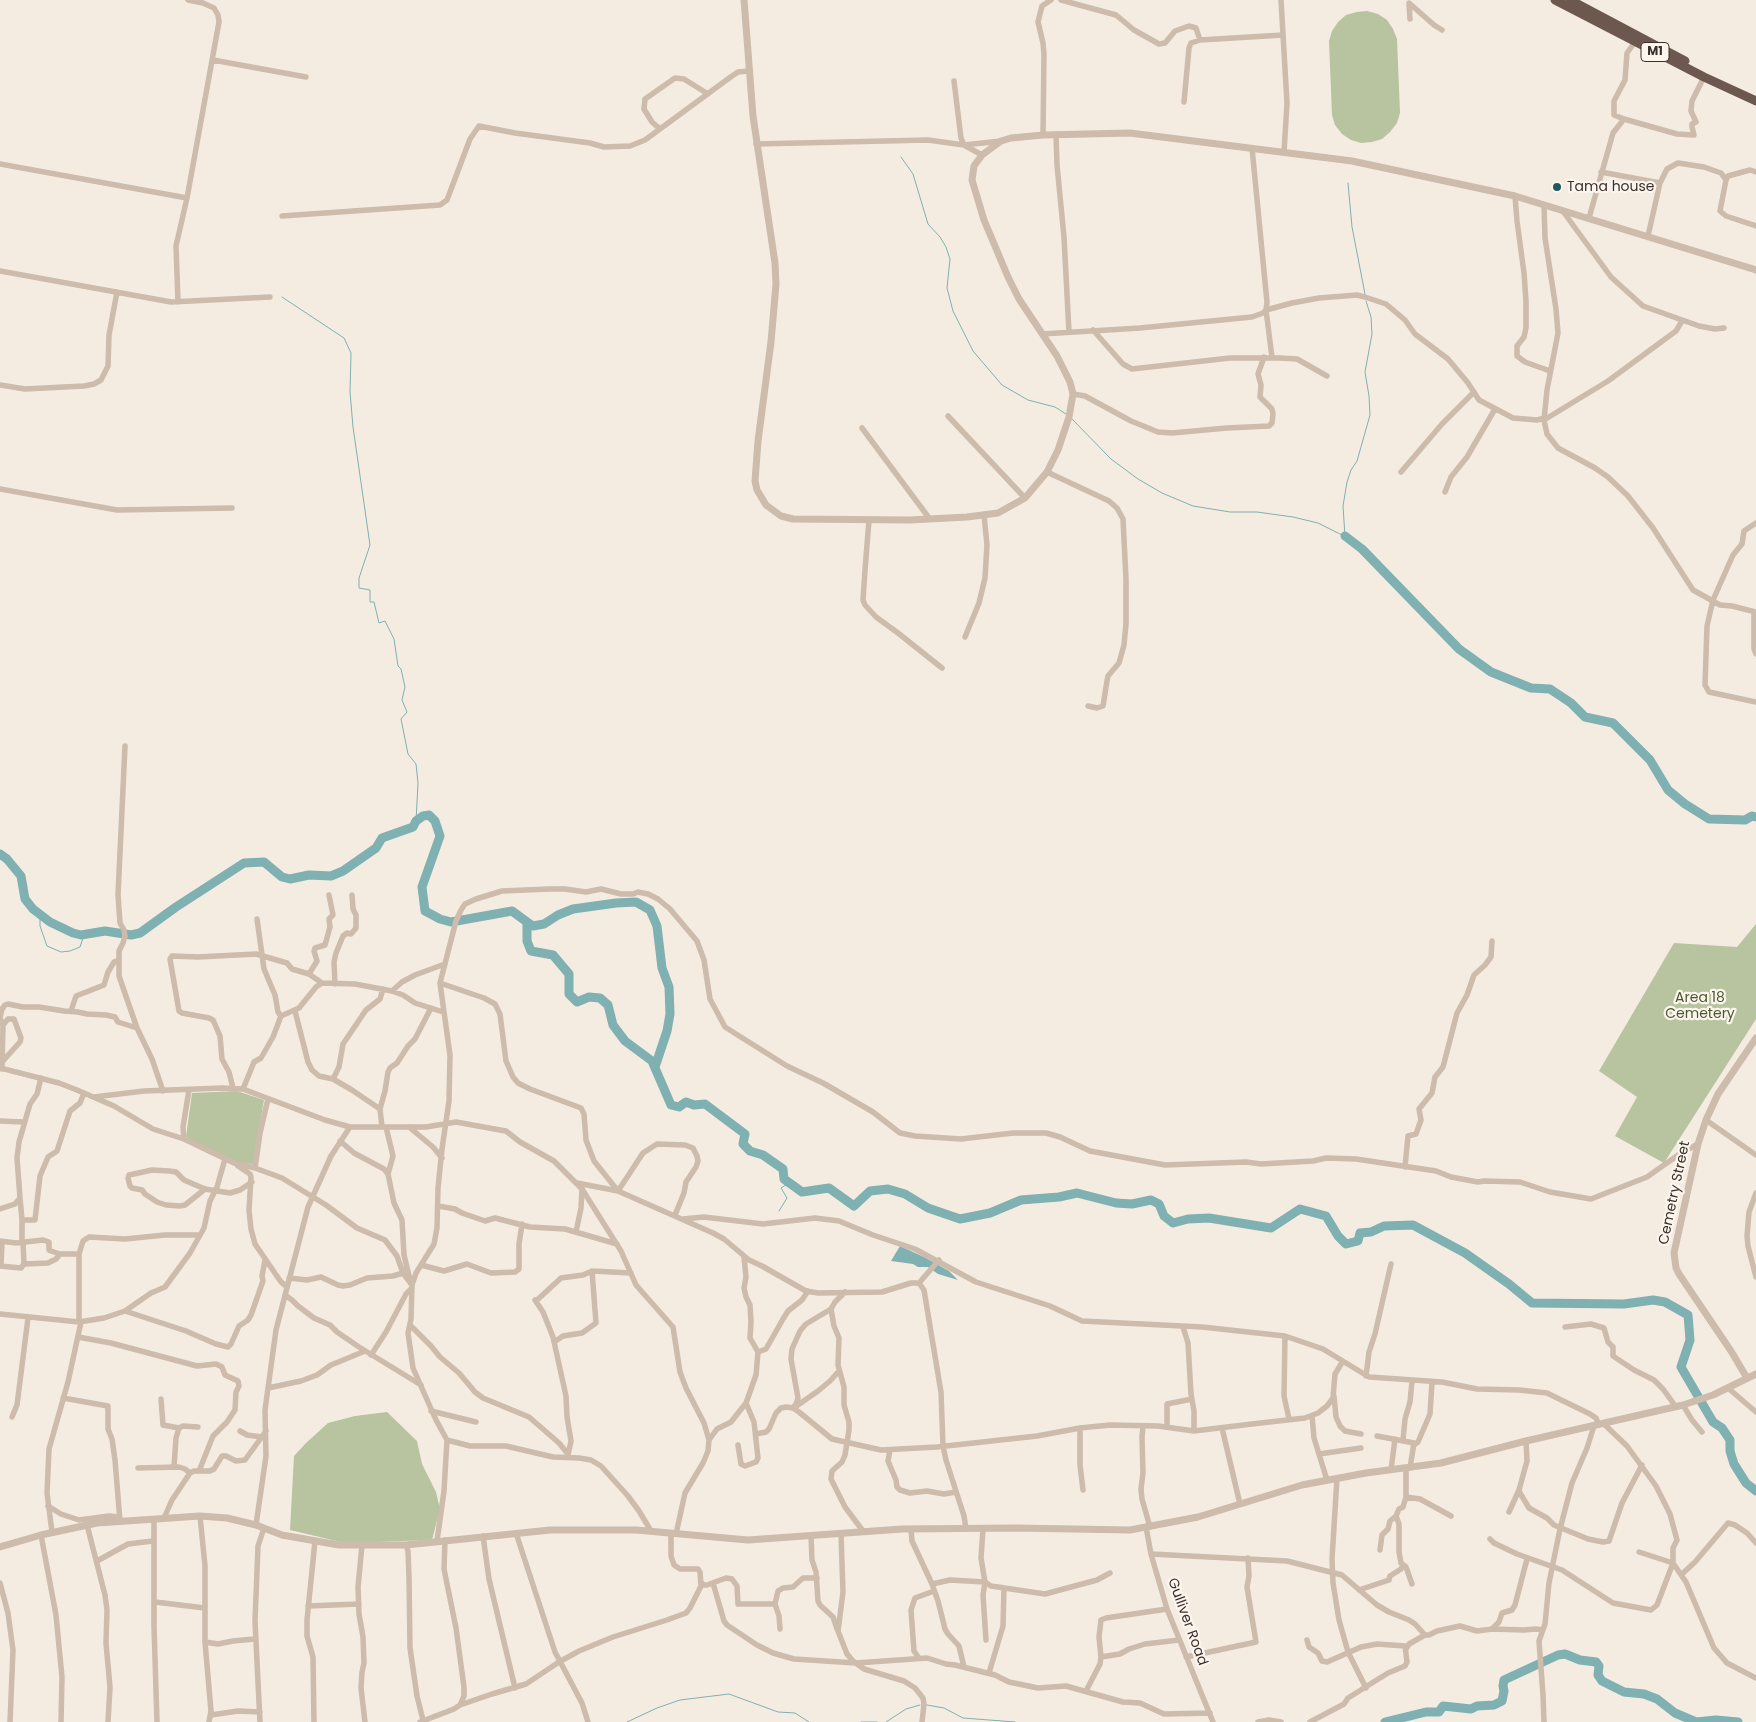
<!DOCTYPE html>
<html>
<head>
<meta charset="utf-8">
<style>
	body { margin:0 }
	canvas { display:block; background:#f4ebe1 }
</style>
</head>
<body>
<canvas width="1756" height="1722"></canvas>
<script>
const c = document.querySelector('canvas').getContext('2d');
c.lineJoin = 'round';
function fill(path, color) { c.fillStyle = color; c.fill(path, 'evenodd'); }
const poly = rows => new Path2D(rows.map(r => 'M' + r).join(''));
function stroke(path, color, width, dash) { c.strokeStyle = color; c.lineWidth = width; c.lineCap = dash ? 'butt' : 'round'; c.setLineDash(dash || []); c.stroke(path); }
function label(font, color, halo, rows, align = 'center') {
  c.font = font + ' Poppins,sans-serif'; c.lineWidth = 4.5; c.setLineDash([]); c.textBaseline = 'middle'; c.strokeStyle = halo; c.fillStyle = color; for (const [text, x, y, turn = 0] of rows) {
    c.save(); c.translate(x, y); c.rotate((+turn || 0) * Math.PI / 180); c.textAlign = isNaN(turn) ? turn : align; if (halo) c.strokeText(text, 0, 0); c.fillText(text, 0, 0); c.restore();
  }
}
const green = poly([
	[1367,11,1378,14,1387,20,1393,29,1397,39,1400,113,1397,123,1390,132,1382,139,1372,142,1361,143,1351,140,1342,134,1335,125,1332,115,1329,41,1332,31,1338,22,1346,15,1357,12],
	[1756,924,1756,1019,1664,1163,1615,1136,1637,1097,1599,1071,1674,943,1737,947],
	[237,1091,264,1100,253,1164,240,1163,208,1149,186,1137,192,1093],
	[387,1412,417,1441,422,1464,436,1492,440,1509,432,1540,345,1543,290,1530,294,1456,306,1443,328,1423,355,1416]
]);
const water = poly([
	[900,1246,924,1257,949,1271,958,1280,938,1274,928,1267,918,1267,913,1264,891,1261]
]);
const stream = poly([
	[901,157,913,174,928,224,940,237,946,247,950,259,947,288,953,311,973,351,1002,385,1028,400,1055,407,1066,414],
	[1348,183,1352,227,1365,294],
	[282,297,344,338,351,353,350,392,353,427,370,545,359,578,359,588,370,590,370,602,374,602,379,623,385,621,394,639,398,666,401,669,405,687,402,700,407,712,401,719,408,754,416,764,418,783,416,821],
	[1072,419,1111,459,1138,479,1162,493,1193,506,1230,512,1257,512,1293,517,1318,523,1344,536],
	[1345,536,1343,506,1347,482,1351,470,1357,461,1370,415,1369,396,1365,372,1372,334,1371,317,1366,301],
	[40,914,40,926,47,946,61,952,70,951,80,947,83,938,115,932],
	[779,1211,787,1198,781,1188,789,1183],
	[927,1705,944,1708,963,1718,1015,1722],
	[627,1722,657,1708,680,1700,729,1694,778,1712,795,1713,809,1722],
	[861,1722,877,1722],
	[886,1722,906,1709,920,1705]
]);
const river = poly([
	[1345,536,1362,549,1459,649,1491,672,1531,688,1550,689,1571,703,1585,717,1613,723,1650,760,1668,790,1685,804,1709,819,1745,820,1752,816,1756,817],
	[0,854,7,859,21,876,25,899,33,909,50,922,73,933,81,935,105,931,131,935,140,933,176,907,244,863,264,862,282,877,290,879,309,875,331,876,343,871,376,848,382,838,413,827,416,821,423,816,429,815,435,821,440,836,422,887,425,911,440,919,451,922,512,911,527,922,527,941,531,951,553,955,569,974,569,994,577,1002,589,997,600,998,608,1005,613,1025,625,1041,652,1061,671,1105,679,1107,686,1102,694,1105,705,1104,745,1134,743,1144,750,1151,763,1155,783,1169,784,1179,802,1192,829,1188,854,1206,870,1191,888,1189,905,1194,928,1208,960,1219,990,1213,1021,1200,1059,1197,1077,1193,1116,1203,1132,1204,1151,1200,1159,1204,1164,1216,1173,1223,1188,1219,1209,1218,1271,1228,1300,1209,1326,1216,1338,1236,1346,1244,1358,1241,1360,1233,1371,1232,1384,1226,1413,1225,1465,1253,1509,1284,1532,1303,1624,1304,1653,1300,1665,1302,1688,1315,1690,1340,1681,1367,1713,1422,1722,1428,1730,1440,1730,1451,1734,1464,1746,1483,1756,1491],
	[527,922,533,926,544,924,558,915,573,909,616,903,636,902,650,910,657,926,662,968,669,987,670,1014,667,1031,655,1067],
	[1385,1722,1426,1712,1439,1712,1443,1706,1471,1709,1477,1706,1494,1705,1502,1701,1504,1691,1503,1686,1504,1680,1558,1655,1565,1654,1580,1660,1596,1662,1599,1666,1598,1675,1602,1681,1624,1692,1644,1694,1657,1699,1675,1713,1696,1722,1716,1720,1738,1722]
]);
const minor = poly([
	[1061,0,1116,15,1134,30,1159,44,1165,43,1175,31,1189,26,1196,28,1200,40],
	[1281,0,1287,103,1284,152],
	[1410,19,1409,3,1434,25,1442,30],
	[213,60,306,77],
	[954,81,961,138,964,145,982,155],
	[1184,102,1189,48,1191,43,1200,40,1283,35],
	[1624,119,1614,115,1614,101,1625,80,1627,53,1635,42],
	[660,129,652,122,644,109,645,99,675,78,684,79,708,94],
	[1056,134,1057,165,1064,237,1069,332],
	[1043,135,1044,54,1043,43,1038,22,1042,6,1051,0],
	[756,144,928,140,964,145,1001,141],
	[0,164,187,198],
	[1601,172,1660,183],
	[1726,180,1728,176,1750,170,1756,172],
	[1515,196,1517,221,1524,273,1526,301,1526,328,1524,337,1517,346,1517,356,1525,362,1550,371],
	[1544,205,1545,238,1556,309,1558,333,1547,390,1544,420,1547,434,1558,448,1595,468,1608,477,1628,496,1653,528,1693,590,1720,605,1732,606,1756,612],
	[1562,210,1611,277,1643,306,1699,326,1715,329,1724,328],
	[282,216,440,205,447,200,470,139,479,126,515,133,590,143,604,147,630,146,645,140,732,76,738,72,748,71],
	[1589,218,1613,133,1624,119,1677,134,1694,135,1692,127,1692,124,1696,122,1691,111,1692,101,1704,77],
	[1648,236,1660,183,1667,169,1678,163,1704,167,1721,173,1726,180,1720,211,1726,216,1756,226],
	[0,271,171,302,270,297],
	[178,302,176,246,187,198,219,22,218,15,214,8,203,3,188,0],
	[1093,330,1123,364,1132,369,1230,358,1280,358,1297,359,1327,376],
	[1042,334,1140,328,1252,317,1263,313,1266,310,1267,302,1252,148],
	[1272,357,1266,310,1292,303,1319,298,1357,295,1365,297,1386,304,1405,320,1415,334,1448,359,1468,383,1479,400,1513,418,1537,420,1545,418],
	[0,385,25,389,84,386,94,384,101,380,108,366,109,335,117,292],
	[1073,394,1085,396,1131,421,1158,432,1172,433,1227,428,1269,426,1272,423,1273,414,1272,409,1260,397,1261,385,1258,374,1264,357],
	[948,416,1025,498],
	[1544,420,1608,381,1676,331,1682,321],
	[862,428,929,518],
	[1047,472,1109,501,1117,508,1123,519,1126,579,1126,624,1124,645,1119,663,1108,676,1107,681,1103,706,1097,708,1088,706],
	[1401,472,1442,424,1474,392],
	[0,489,117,510,232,508],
	[1445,492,1451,477,1467,457,1495,409],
	[869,520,865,570,863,600,865,605,876,617,898,633,942,668],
	[1756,523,1744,531,1742,544,1733,555,1713,600,1707,626,1705,685,1709,692,1756,702],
	[1754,612,1754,649,1756,654],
	[965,637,979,603,985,578,987,545,984,515],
	[125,746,118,895,120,923,124,930,125,936,123,943,119,951,119,976,137,1028,152,1059,163,1091],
	[257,919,264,969,275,995,278,1012,281,1016],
	[309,974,317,961,314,951,315,948,325,945,330,927,329,919,333,915,329,895],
	[440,983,484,998,495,1004,500,1014,506,1061,513,1077,518,1083,530,1089,581,1108,584,1114,586,1140,594,1161,618,1191,643,1153,657,1144,685,1145,693,1148,697,1156,698,1161,696,1167,686,1182,684,1193,675,1215],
	[335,984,334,962,336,953,343,936,347,933,351,934,356,928,356,915,353,909,352,895],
	[392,991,402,982,415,975,445,964],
	[71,1011,76,996,104,985,108,972,114,962,119,960],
	[295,1011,308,1062,312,1070,319,1076,333,1079,352,1090,380,1109],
	[2,1062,20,1042,21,1038,14,1019,8,1019,3,1025],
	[0,1068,59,1083,77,1090,114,1106,153,1129,184,1139,234,1163,255,1168,282,1178,326,1205,357,1228,385,1240,397,1256,403,1273,412,1285],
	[2,1069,3,1025,0,1018,2,1009,5,1005,8,1004,23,1007,39,1007,64,1011,78,1012,87,1014,106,1015,115,1017,118,1022,137,1028],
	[333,1079,339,1067,343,1044,366,1010,380,999,383,989],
	[233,1088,229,1072,222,1059,220,1036,213,1020,209,1018,182,1013,179,1011,170,959,172,956,198,957,256,954,287,963,292,969,309,974,322,983,355,984,392,991,403,995,415,1003,443,1012],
	[243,1089,254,1062,261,1058,273,1037,281,1016,299,1008,316,987,322,983],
	[94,1097,144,1091,222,1088,243,1089,325,1120,350,1127,426,1127,456,1122,500,1130,506,1131,520,1142,554,1161,582,1189,621,1251,636,1285,673,1327,680,1372,686,1388,704,1423,709,1440,708,1451,703,1463,685,1493,676,1534],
	[1706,1120,1756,1155],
	[0,1121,24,1122],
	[382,1127,380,1109,385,1091,388,1072,390,1068,397,1063,408,1046,415,1039,431,1008],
	[386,1127,393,1156,388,1174],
	[409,1127,433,1147,442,1158],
	[184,1139,183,1127,189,1090],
	[340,1141,354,1153,384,1169,388,1174,394,1203,402,1220,404,1255,410,1280],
	[238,1166,250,1174,251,1177,249,1210,251,1229,255,1244,281,1282,286,1286],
	[1405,1167,1408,1136,1416,1134,1421,1120,1419,1109,1432,1093,1435,1077,1443,1067,1457,1013,1467,995,1474,975,1485,965,1491,957,1492,941],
	[255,1168,260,1133,268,1099],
	[577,1183,618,1191,713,1233,724,1239,749,1260,762,1266,806,1291,818,1293,882,1292,911,1283,919,1283,924,1290,941,1392,943,1446,946,1460,964,1516,966,1529],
	[205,1189,185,1205,180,1206,166,1205,157,1202,145,1194,142,1190,132,1188,130,1186,128,1178,129,1175,152,1170,169,1171,176,1172,184,1180,205,1189,230,1193,240,1190,252,1182],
	[1756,1193,1749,1212,1747,1236,1748,1246,1756,1277],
	[20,1198,22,1220,22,1242],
	[438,1206,455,1209,462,1213,485,1221,495,1218,530,1227,565,1229,617,1244],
	[0,1209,15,1204,20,1198,17,1158,19,1142,30,1104,37,1094,41,1078],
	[683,1219,704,1217,763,1224,815,1218,839,1221,873,1235,915,1249,976,1282,1050,1306,1082,1321,1202,1327,1285,1336,1323,1349,1369,1377,1442,1382,1477,1389,1519,1390,1547,1393,1590,1414,1596,1418,1599,1425],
	[22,1220,35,1220,40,1176,48,1157,57,1151,70,1111,80,1103,84,1093],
	[576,1232,581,1208,582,1189],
	[0,1241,16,1243,43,1240,49,1242,49,1250,51,1251,60,1254,79,1254],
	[23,1242,24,1264],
	[421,1265,444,1271,467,1264,491,1273,515,1272,519,1269,519,1244,522,1224],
	[0,1266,21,1268,24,1264,48,1263,56,1259,60,1254],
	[1,1266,2,1242],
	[289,1278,307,1280,321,1277,338,1285,343,1286,350,1285,367,1278,393,1276,403,1273],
	[919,1283,939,1260],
	[845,1292,835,1302,831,1309,834,1326,839,1338,838,1365,844,1387,844,1405,849,1422,849,1430,845,1455,842,1462,832,1471,831,1479,845,1507,863,1531],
	[285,1295,292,1300,298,1306,314,1318,330,1325,337,1332,359,1347,421,1385],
	[535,1300,543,1312,553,1337,566,1396,567,1417,571,1441,568,1455],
	[536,1301,561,1278,583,1275,592,1271,631,1273],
	[125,1311,186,1331,216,1344,228,1347,231,1344,239,1326,248,1320,251,1315,263,1281,262,1276,265,1260],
	[0,1314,79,1322,104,1318,125,1311,151,1293,165,1287,190,1253,204,1228,210,1201,217,1187,225,1159],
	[79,1322,79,1254,83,1241,89,1237,125,1239,165,1235,199,1235],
	[410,1325,431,1346,440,1357,459,1373,475,1392,483,1398,529,1417,559,1443,568,1454],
	[1183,1327,1188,1343,1191,1394,1194,1411,1194,1431],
	[1565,1327,1591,1324,1604,1328,1608,1342,1613,1347,1613,1356,1634,1370,1654,1380,1663,1389,1676,1407],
	[1285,1336,1284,1396,1289,1419],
	[78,1337,111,1343,197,1366,216,1364,222,1367,225,1375,238,1381,239,1386,236,1392,235,1410,227,1422,213,1436,199,1471],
	[554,1342,563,1336,582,1333,596,1323,592,1271],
	[758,1352,766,1349,783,1319,788,1311,802,1300,808,1291],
	[371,1355,386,1332,406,1294,412,1288],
	[1366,1376,1369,1352,1375,1334,1391,1264],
	[268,1388,301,1381,317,1375,331,1365,365,1351],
	[1728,1388,1756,1412],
	[1334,1396,1336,1417,1340,1426,1345,1431,1361,1434],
	[63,1398,108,1406,108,1429,112,1439,115,1460,120,1521],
	[161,1399,163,1425,179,1428],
	[1683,1405,1692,1420,1702,1432],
	[795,1407,818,1391,830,1381,839,1371],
	[793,1408,796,1404,798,1398,791,1359,792,1349,800,1331,806,1324,831,1309],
	[431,1411,476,1422],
	[1312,1416,1314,1438,1327,1480],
	[12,1417,17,1405,28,1318],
	[1604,1424,1627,1446,1656,1486,1670,1514,1677,1540,1673,1548,1673,1563,1686,1582,1714,1648,1727,1663,1756,1678],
	[1143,1426,1142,1437,1143,1473,1141,1489,1142,1499,1150,1527],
	[1167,1427,1167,1404,1192,1399],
	[1080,1428,1080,1465,1083,1490],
	[1222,1428,1240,1504],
	[240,1431,247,1435,262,1437],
	[756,1434,766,1432,769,1429,776,1413,781,1408,786,1407,793,1408,799,1412,832,1439,881,1450,937,1447,1037,1436,1080,1428,1110,1425,1158,1426,1194,1431,1252,1424,1305,1418,1318,1413,1327,1406,1333,1398,1335,1374,1343,1361],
	[1377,1436,1414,1443,1410,1468],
	[709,1440,717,1429,731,1422,746,1403,756,1375,758,1352,750,1338,751,1322,750,1305,746,1297,744,1288,746,1277,744,1257],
	[1403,1440,1405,1419,1410,1402,1412,1381],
	[1526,1441,1527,1461,1519,1490,1520,1493,1529,1508,1547,1518,1554,1525,1588,1539,1603,1542,1609,1541,1622,1503,1642,1465],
	[738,1445,741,1464,745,1466,756,1462,758,1458,754,1422,746,1403],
	[1414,1445,1418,1442,1430,1414,1432,1382],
	[890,1450,888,1461,896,1480,897,1487,900,1490,910,1493,927,1491,944,1494,956,1492],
	[1319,1454,1361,1448],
	[174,1467,176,1438,179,1428,183,1426,198,1427],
	[138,1468,179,1467,185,1469,190,1473],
	[1391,1470,1395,1439],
	[1337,1478,1332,1559,1333,1583,1339,1620,1348,1652,1366,1688],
	[1406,1497,1420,1499,1451,1516],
	[48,1506,61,1514,79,1520,109,1516,119,1517],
	[1509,1512,1519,1490],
	[200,1516,205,1566,205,1642,211,1711,209,1722],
	[1396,1516,1399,1524,1399,1552,1401,1563,1406,1567,1412,1584],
	[164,1518,172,1500,190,1473,194,1471,210,1471,214,1469,222,1456,226,1456,236,1461,245,1460,266,1431],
	[154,1519,154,1626,157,1722],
	[87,1525,105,1595,107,1610,106,1643,110,1687,108,1722],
	[256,1525,266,1456,265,1410,276,1330,308,1207,331,1156,350,1127],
	[1146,1527,1151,1554,1167,1609,1213,1722],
	[911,1529,912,1541,932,1584,938,1601,945,1629,948,1634,959,1646,964,1667],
	[983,1529,981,1558,985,1582,991,1586,1045,1594,1097,1580,1110,1573],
	[651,1531,639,1511,628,1496,601,1466,591,1460,579,1458,553,1457,506,1446,470,1446,447,1440,436,1420,413,1368,408,1333,411,1319,412,1285,416,1273,434,1244,437,1228,438,1188,442,1149,449,1101,450,1055,440,983,456,921,461,910,465,904,476,899,502,891,549,889,565,889,586,892,601,889,621,894,633,894,638,892,648,894,658,899,670,909,697,941,704,960,710,999,725,1027,787,1066,823,1083,873,1112,900,1133,915,1136,961,1139,1013,1133,1046,1133,1060,1137,1090,1151,1165,1165,1246,1162,1261,1164,1313,1161,1326,1158,1356,1159,1436,1171,1451,1177,1478,1182,1484,1181,1520,1182,1550,1192,1591,1199,1647,1177,1681,1153,1698,1144],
	[52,1532,47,1493,49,1449,68,1382,81,1322],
	[516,1533,555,1652,582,1703,588,1722],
	[841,1534,843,1592,838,1631,847,1654,853,1661,864,1669,904,1681,915,1688,923,1698,924,1704,922,1722],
	[41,1535,56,1615,62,1677,61,1722],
	[483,1536,489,1579,515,1688],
	[811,1536,812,1560,816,1572,818,1601,820,1605,833,1617,837,1629],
	[1490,1539,1494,1543,1517,1554,1562,1570,1613,1603,1651,1610,1657,1605,1673,1563,1639,1552],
	[437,1541,444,1491,447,1440],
	[362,1545,358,1587,359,1614,363,1637,364,1663,362,1672,361,1688,365,1722],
	[406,1545,408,1551,409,1577,410,1648,417,1696,423,1720],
	[1380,1550,1382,1535,1388,1529,1390,1521,1396,1516,1399,1509,1403,1507,1406,1497,1406,1468],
	[1151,1554,1287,1561,1342,1575,1377,1605,1389,1612,1409,1620,1415,1624,1425,1635,1429,1635,1437,1631,1460,1626,1477,1631,1492,1629,1524,1630,1536,1629,1543,1630],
	[97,1561,128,1544,153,1541],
	[1681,1575,1695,1562,1728,1523,1735,1525,1747,1533,1756,1543],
	[0,1583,8,1613,13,1650,10,1722],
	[702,1583,703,1585,707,1585,726,1578,732,1579,737,1586,738,1604,775,1604],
	[713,1583,724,1621,727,1625,757,1645,773,1653,794,1659,856,1663,927,1658,946,1664,955,1665,995,1675,1009,1682,1038,1688,1066,1686,1123,1702,1140,1703,1164,1714,1210,1713],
	[932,1584,950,1580,985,1582,983,1595,986,1640],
	[1359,1590,1389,1580,1390,1576,1401,1569,1403,1565],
	[155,1602,205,1608],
	[308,1606,359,1604],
	[780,1629,779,1616,775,1604,778,1591,783,1588,793,1587,803,1578,817,1578],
	[1492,1629,1499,1622,1502,1613,1512,1610,1515,1605,1527,1559],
	[1307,1640,1309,1647,1318,1653,1322,1661,1327,1662,1361,1647,1377,1644,1405,1646,1407,1662,1405,1666,1388,1673,1348,1698,1344,1704,1310,1722],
	[205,1642,218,1644,233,1641,254,1639],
	[1406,1649,1409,1644,1425,1635],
	[1101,1657,1120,1654,1129,1649,1145,1644,1179,1640],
	[1186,1657,1256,1642,1247,1587,1249,1576,1248,1558],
	[919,1658,914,1651,911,1610,915,1598,934,1591],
	[989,1673,1003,1626,1004,1588],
	[1086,1691,1100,1664,1101,1657,1099,1637,1101,1620,1106,1618,1167,1609],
	[460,1705,492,1694,526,1684,559,1662,579,1651,613,1637,667,1620,686,1613,690,1608,701,1586,700,1572,698,1569,680,1569,674,1565,671,1556,671,1533],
	[211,1715,238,1711,260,1712],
	[260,1722,255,1621,258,1546,264,1528],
	[314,1722,313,1657,307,1636,307,1620,315,1541],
	[420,1722,454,1709,460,1705,464,1696,464,1687,456,1628,444,1569,445,1540],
	[1258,1722,1269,1720,1281,1722],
	[1544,1722,1543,1695,1539,1641,1545,1624,1549,1583,1560,1529,1572,1483,1587,1448,1594,1426]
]);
const tertiary = poly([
	[744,0,753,116,775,263,776,284,771,342,758,441,755,481,757,490,766,505,781,516,793,519,910,520,967,517,998,513,1025,498,1047,472,1058,450,1069,417,1073,394,1070,382,1057,356,1019,299,1008,277,984,220,972,180,974,166,982,155,1001,141,1011,138,1043,135,1130,133,1352,161,1515,196,1756,270],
	[1747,1378,1731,1351,1679,1274,1676,1268,1674,1253,1698,1144,1706,1120,1718,1094,1756,1038],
	[0,1547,41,1535,97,1523,200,1516,227,1518,256,1525,282,1535,339,1545,406,1545,550,1530,636,1530,748,1540,902,1529,1016,1528,1130,1530,1198,1517,1302,1485,1366,1473,1441,1463,1526,1441,1683,1405,1713,1395,1756,1374]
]);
const trunk = poly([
	[1555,0,1704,77,1756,101],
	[1570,0,1685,61]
]);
const markers = [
	[1557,187,5,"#1f5a5e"]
];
const shields = [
	[1655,52,28]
];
const shieldNames = [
	["M1",1655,52]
];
const poiNames = [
	["Tama house",1567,187]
];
const parkNames = [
	["Area 18",1700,998],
	["Cemetery",1700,1014]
];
const streetNames = [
	["Cemetry Street",1675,1193,-78],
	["Gulliver Road",1187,1622,70]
];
fill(green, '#b8c4a0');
fill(water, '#7fb0b2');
stroke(stream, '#7fb0b2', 1);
stroke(river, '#7fb0b2', 9);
stroke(minor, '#cdbbac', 5.5);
stroke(tertiary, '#cdbbac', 7);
stroke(trunk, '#6c584f', 9);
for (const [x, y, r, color] of markers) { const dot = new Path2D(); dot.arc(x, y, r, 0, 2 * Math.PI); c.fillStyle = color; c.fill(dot); stroke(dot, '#fbf5ee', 2); }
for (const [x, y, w] of shields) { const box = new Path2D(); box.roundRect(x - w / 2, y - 9.5, w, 19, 4); c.fillStyle = '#fbf5ee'; c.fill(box); stroke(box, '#3b302b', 1); }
label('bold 12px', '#3b302b', null, shieldNames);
label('14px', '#3b302b', '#fbf5ee', poiNames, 'left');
label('14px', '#4a5a2e', '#fbf5ee', parkNames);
label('14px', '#3b302b', '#fbf5ee', streetNames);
</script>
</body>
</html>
